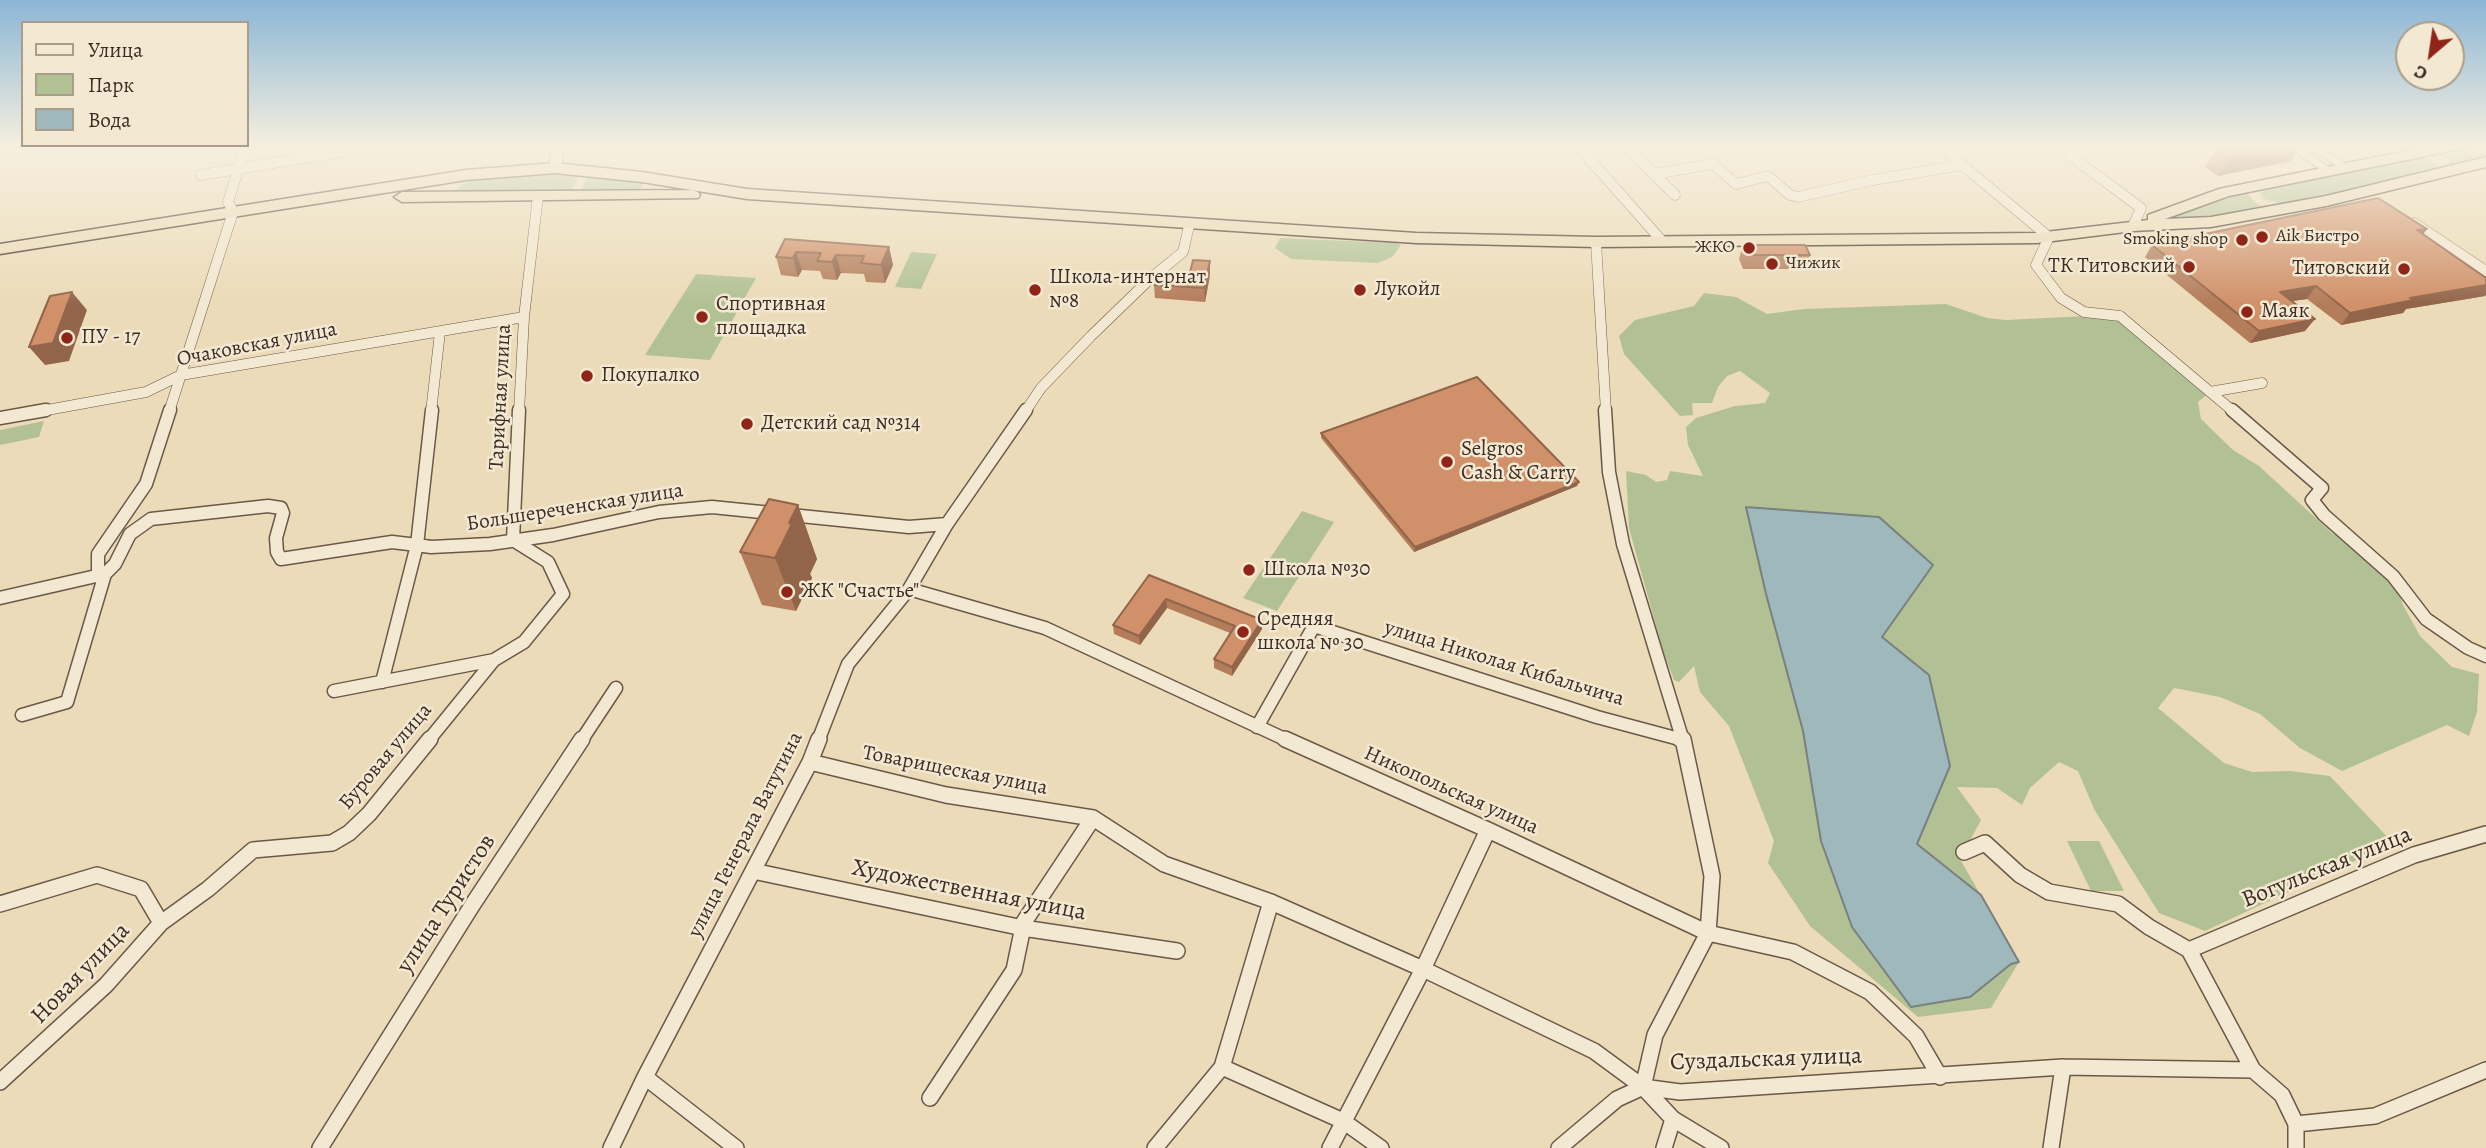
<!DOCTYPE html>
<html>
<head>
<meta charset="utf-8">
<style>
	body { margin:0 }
	#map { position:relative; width:2486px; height:1148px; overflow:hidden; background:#ecdbb8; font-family:Alegreya,serif }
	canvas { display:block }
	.legend { position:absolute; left:21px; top:21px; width:228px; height:126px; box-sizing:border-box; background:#f3e8d1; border:2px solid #ab9d8c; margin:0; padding:9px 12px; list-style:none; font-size:21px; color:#3f2d24 }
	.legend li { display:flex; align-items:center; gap:14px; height:35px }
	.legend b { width:35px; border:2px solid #ab9d8c }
	.north { position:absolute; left:2395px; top:21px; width:70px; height:70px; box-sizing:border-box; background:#f3e8d1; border:2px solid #ab9d8c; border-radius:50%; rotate:209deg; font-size:19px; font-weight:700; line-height:28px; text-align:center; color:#3f2d24 }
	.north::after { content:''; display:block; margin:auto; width:24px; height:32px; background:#8f2418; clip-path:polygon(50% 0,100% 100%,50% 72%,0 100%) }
</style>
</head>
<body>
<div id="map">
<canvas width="2486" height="1148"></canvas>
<ul class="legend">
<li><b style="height:9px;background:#f3e8d1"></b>Улица</li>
<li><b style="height:19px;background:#b1c194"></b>Парк</li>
<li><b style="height:19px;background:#9fb8bb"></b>Вода</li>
</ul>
<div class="north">С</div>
</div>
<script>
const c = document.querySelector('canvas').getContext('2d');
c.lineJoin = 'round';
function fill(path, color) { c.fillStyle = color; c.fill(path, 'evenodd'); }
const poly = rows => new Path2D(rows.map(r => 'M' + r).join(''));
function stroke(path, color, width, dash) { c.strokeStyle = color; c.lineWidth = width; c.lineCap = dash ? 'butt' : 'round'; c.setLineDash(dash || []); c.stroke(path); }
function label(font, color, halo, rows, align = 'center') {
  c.font = font + ' Alegreya,serif'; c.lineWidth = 5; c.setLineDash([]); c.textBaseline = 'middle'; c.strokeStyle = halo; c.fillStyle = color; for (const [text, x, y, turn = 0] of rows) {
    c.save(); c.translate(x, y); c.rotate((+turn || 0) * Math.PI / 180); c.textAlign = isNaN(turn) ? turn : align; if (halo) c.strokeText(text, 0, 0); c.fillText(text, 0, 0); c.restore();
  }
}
const green = poly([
	[2477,145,2486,145,2486,156,2453,168,2449,160,2430,152],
	[2415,156,2433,160,2440,170,2283,204,2264,199,2260,193,2265,190],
	[553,174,578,176,573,190,457,190,461,185,476,179],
	[586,177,641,181,644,185,639,189,582,190],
	[2246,192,2257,204,2267,209,2173,221,2164,220],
	[1280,238,1396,243,1401,245,1392,257,1378,263,1291,259,1275,248],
	[911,252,937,254,921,289,895,287],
	[696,274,756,278,710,360,645,355],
	[1704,293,1736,297,1767,314,1804,309,1946,304,1987,318,2006,320,2088,316,2127,321,2210,392,2198,402,2201,419,2233,450,2259,466,2332,533,2368,551,2393,576,2403,605,2420,636,2452,667,2479,674,2477,712,2469,736,2447,725,2342,771,2300,748,2260,714,2220,697,2174,688,2158,708,2224,763,2252,772,2290,771,2330,776,2393,843,2205,931,2159,913,2094,809,2078,771,2059,762,2030,788,2022,805,1997,788,1957,787,1981,820,1960,859,2019,962,1991,1008,1918,1017,1810,926,1768,863,1774,841,1729,726,1700,692,1694,666,1679,682,1674,680,1663,651,1629,528,1626,471,1646,475,1656,482,1667,480,1670,471,1703,476,1688,445,1686,427,1696,418,1735,406,1765,403,1770,393,1740,371,1727,376,1718,387,1712,403,1692,403,1693,415,1680,416,1624,354,1619,336,1635,320,1694,306],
	[44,421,39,437,0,445,0,430],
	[1302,511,1334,522,1277,611,1243,598],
	[2067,841,2099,841,2124,891,2091,891]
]);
const water = poly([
	[1746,507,1879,517,1933,565,1882,637,1929,675,1950,766,1917,844,1981,895,2019,962,2011,964,1970,997,1911,1007,1852,927,1821,841,1803,731,1766,594,1746,507]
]);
const minorFar2 = poly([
	[1322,145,1326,150,1364,145],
	[1577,145,1662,241],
	[1625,145,1675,195],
	[1938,145,2049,237,2036,265,2061,298,2084,312,2120,316,2234,412],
	[2056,145,2141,208,2133,226],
	[1654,174,1713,164,1736,184,1768,176,1790,195,1798,197,1873,180,1962,165],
	[201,175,383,145],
	[2414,223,2486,271],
	[1596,242,1606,412],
	[2210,392,2262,383],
	[36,412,146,392,181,375,524,317],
	[169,412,233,212,228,202,246,145],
	[431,412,440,332],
	[519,412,524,317,538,196],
	[1025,412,1041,388,1091,336,1151,278,1183,252,1189,226]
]);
const minorFar1 = poly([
	[170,410,146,484,98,554,98,575,105,574,115,564,130,534,151,519,268,506,281,508,283,513,276,538,277,552,281,559,392,542,417,545,382,682],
	[432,410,417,545,431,547,490,544,553,535,659,512,712,507,909,527,947,524],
	[1605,410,1609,472,1623,544,1683,741],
	[2232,410,2322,488,2312,500,2324,515,2393,576,2426,619,2468,648,2486,656],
	[0,418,46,410],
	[909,589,1045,628,1289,741],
	[0,598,105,574,67,702,22,715],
	[334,691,494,660],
	[1257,727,1314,626,1597,717,1683,740],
	[428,741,494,660,524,642,563,594,548,562,513,540,519,410],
	[581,741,616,688],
	[818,741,848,664,909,589,947,524,1026,410]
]);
const minor = poly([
	[1285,739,1488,830,1708,933,1793,952,1870,992,1916,1036,1940,1077],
	[1680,739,1683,740],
	[810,762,946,795,1093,818,1164,864,1271,902,1423,969,1594,1051,1643,1087,1680,1092,2063,1067,2253,1070],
	[1964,852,1985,843,2020,875,2049,892,2118,904,2149,927,2189,950,2253,1070,2282,1095,2296,1124,2296,1148],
	[753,871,1023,928,1177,951],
	[0,904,97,875,141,889,161,923],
	[2189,950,2414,855,2486,834],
	[1222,1067,1343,1121,1381,1148],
	[645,1077,736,1148],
	[0,1082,106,985,161,923,208,889,253,850,332,843,349,833,369,814,430,739],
	[1643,1087,1655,1035,1708,933,1712,876,1683,739],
	[1643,1087,1673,1119,1664,1148],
	[930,1098,1014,970,1024,922,1093,818],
	[1673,1119,1721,1148],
	[2296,1124,2375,1116,2486,1070],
	[320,1148,473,904,582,739],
	[611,1148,645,1077,810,762,819,739],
	[1155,1148,1222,1067,1271,902],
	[1330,1148,1423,969,1488,830],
	[1559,1148,1617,1099,1643,1087],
	[2051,1148,2063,1067]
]);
const tertiary = poly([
	[552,145,564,145,561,168,555,171,549,168,552,145],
	[2284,145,2296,145,2334,170,2328,173,2324,172,2284,145],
	[2303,145,2316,145,2350,166,2348,168,2340,168,2303,145]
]);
const trunk = poly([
	[2435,145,2464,145,2456,150,2229,196,2165,219,2211,217,2326,196,2486,157,2486,167,2326,206,2211,227,2133,231,2037,243,1596,247,1416,243,747,199,642,182,555,173,466,180,0,254,0,244,466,170,555,163,642,172,747,189,1416,233,1596,237,2037,233,2148,220,2148,215,2219,189,2435,145],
	[692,190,698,192,700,195,698,198,402,202,394,197,402,192,692,190]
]);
const wall = poly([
	[2219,145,2301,145,2291,161,2218,176,2205,167],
	[2423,234,2485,296,2406,309,2403,313,2341,325,2307,299,2292,301,2305,331,2250,343,2145,257,2152,245],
	[785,239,889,247,893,265,885,283,866,282,864,274,841,273,837,280,823,279,820,271,802,270,798,277,781,275,776,257],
	[1743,245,1810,255,1805,269,1743,269,1739,259],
	[1210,275,1205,302,1155,298,1154,285,1189,277],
	[1321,433,1577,486,1414,552,1321,438],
	[798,505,817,559,810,574,812,578,796,611,762,605,740,552],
	[1149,575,1262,620,1262,629,1232,676,1214,668,1214,659,1230,633,1167,608,1140,645,1114,634,1113,625]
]);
const shadedWall = poly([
	[2258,145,2301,145,2291,161,2218,176,2235,149],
	[2427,229,2418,241,2417,230],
	[889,247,893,265,885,283,881,265],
	[796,252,802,270,798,277,793,258],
	[836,255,841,273,837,280,832,262],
	[1210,261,1210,275,1205,302,1204,288],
	[2486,285,2486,295,2485,296,2406,309,2403,313,2341,325,2350,313,2410,298],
	[2316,286,2307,299,2271,304,2280,292],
	[72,292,87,310,69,361,45,365,29,347],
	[2315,319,2305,331,2250,343,2259,331],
	[1579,482,1577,486,1414,552,1415,547],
	[798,505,817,559,810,574,812,578,796,611,775,558,789,523],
	[1166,599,1167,608,1140,645,1139,636],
	[1262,620,1262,629,1232,676,1232,667]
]);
const building = poly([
	[2228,145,2258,145,2235,149,2228,145],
	[2378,198,2427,229,2417,230,2486,278,2486,285,2410,298,2413,300,2350,313,2316,286,2280,292,2315,319,2259,331,2152,245,2378,198],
	[785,239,889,247,881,265,861,263,864,256,836,255,832,262,817,261,821,253,796,252,793,258,776,257,785,239],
	[1743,245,1805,245,1810,255,1747,255,1743,245],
	[1193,260,1210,261,1204,288,1154,285,1162,275,1189,277,1193,260],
	[72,292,53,343,29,347,50,296,72,292],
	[1477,377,1579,482,1415,547,1321,433,1477,377],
	[769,499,798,505,789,523,792,524,775,558,740,552,769,499],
	[1149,575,1262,620,1232,667,1214,659,1235,626,1166,599,1139,636,1113,625,1149,575]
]);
const markers = [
	[2262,237,7,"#8f2418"],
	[2242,240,7,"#8f2418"],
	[1749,248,7,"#8f2418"],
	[1772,264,7,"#8f2418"],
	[2189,267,7,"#8f2418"],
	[2404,269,7,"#8f2418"],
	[1035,290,7,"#8f2418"],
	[1360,290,7,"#8f2418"],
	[2247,312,7,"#8f2418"],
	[702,317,7,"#8f2418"],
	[67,338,7,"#8f2418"],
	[587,376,7,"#8f2418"],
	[747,424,7,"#8f2418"],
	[1447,462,7,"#8f2418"],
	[1249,570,7,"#8f2418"],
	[787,592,7,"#8f2418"],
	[1243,632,7,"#8f2418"]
];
const farPoinames = [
	["Aik Бистро",2276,237],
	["Smoking shop",2228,240,"right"],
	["ЖКО",1735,248,"right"],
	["Чижик",1786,264]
];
const poiNames = [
	["ТК Титовский",2175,267,"right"],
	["Титовский",2390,269,"right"],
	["Школа-интернат",1049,278],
	["№8",1049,302],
	["Лукойл",1374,290],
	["Спортивная",716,305],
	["площадка",716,329],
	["Маяк",2261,312],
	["ПУ - 17",81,338],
	["Покупалко",601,376],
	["Детский сад №314",761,424],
	["Selgros",1461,450],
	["Cash & Carry",1461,474],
	["Школа №30",1263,570],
	["ЖК \"Счастье\"",801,592],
	["Средняя",1257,620],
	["школа № 30",1257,644]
];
const streetNames = [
	["Очаковская улица",257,345,-11],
	["Тарифная улица",501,397,-87],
	["Большереченская улица",575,508,-9],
	["улица Николая Кибальчича",1504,664,17],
	["Буровая улица",386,757,-50],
	["Товарищеская улица",955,771,11],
	["Никопольская улица",1451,791,24],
	["улица Генерала Ватутина",746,835,-63]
];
const nearStreetnames = [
	["Вогульская улица",2327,868,-22],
	["Художественная улица",969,891,11],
	["улица Туристов",447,904,-57],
	["Новая улица",81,974,-46],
	["Суздальская улица",1766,1060,-2]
];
fill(green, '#b1c194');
fill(water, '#9fb8bb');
stroke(water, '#79807f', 2);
stroke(minorFar2, '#6a5849', 11);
stroke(minorFar1, '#6a5849', 15);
stroke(minor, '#6a5849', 18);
stroke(tertiary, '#6a5849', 2);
stroke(trunk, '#3f2d24', 3);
stroke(minorFar2, '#f3e8d1', 10);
stroke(minorFar1, '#f3e8d1', 12);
stroke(minor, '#f3e8d1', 15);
fill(tertiary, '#f3e8d1');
fill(trunk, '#ecdbb8');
fill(wall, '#b37c5a');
fill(shadedWall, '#92654a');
fill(building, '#d09069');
stroke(building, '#92654a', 2);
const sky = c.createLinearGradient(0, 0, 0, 305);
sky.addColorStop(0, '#8bb6d6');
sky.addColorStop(0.48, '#f6efdf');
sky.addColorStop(1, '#f6efdf00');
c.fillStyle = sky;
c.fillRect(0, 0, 2486, 305);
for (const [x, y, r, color] of markers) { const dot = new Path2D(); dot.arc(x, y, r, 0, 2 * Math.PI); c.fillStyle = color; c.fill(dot); stroke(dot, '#f3e8d1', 2.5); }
label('18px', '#3f2d24', '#f3e8d1', farPoinames, 'left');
label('21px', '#3f2d24', '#f3e8d1', poiNames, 'left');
label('21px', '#3f2d24', '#f3e8d1', streetNames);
label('24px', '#3f2d24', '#f3e8d1', nearStreetnames);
</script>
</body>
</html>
